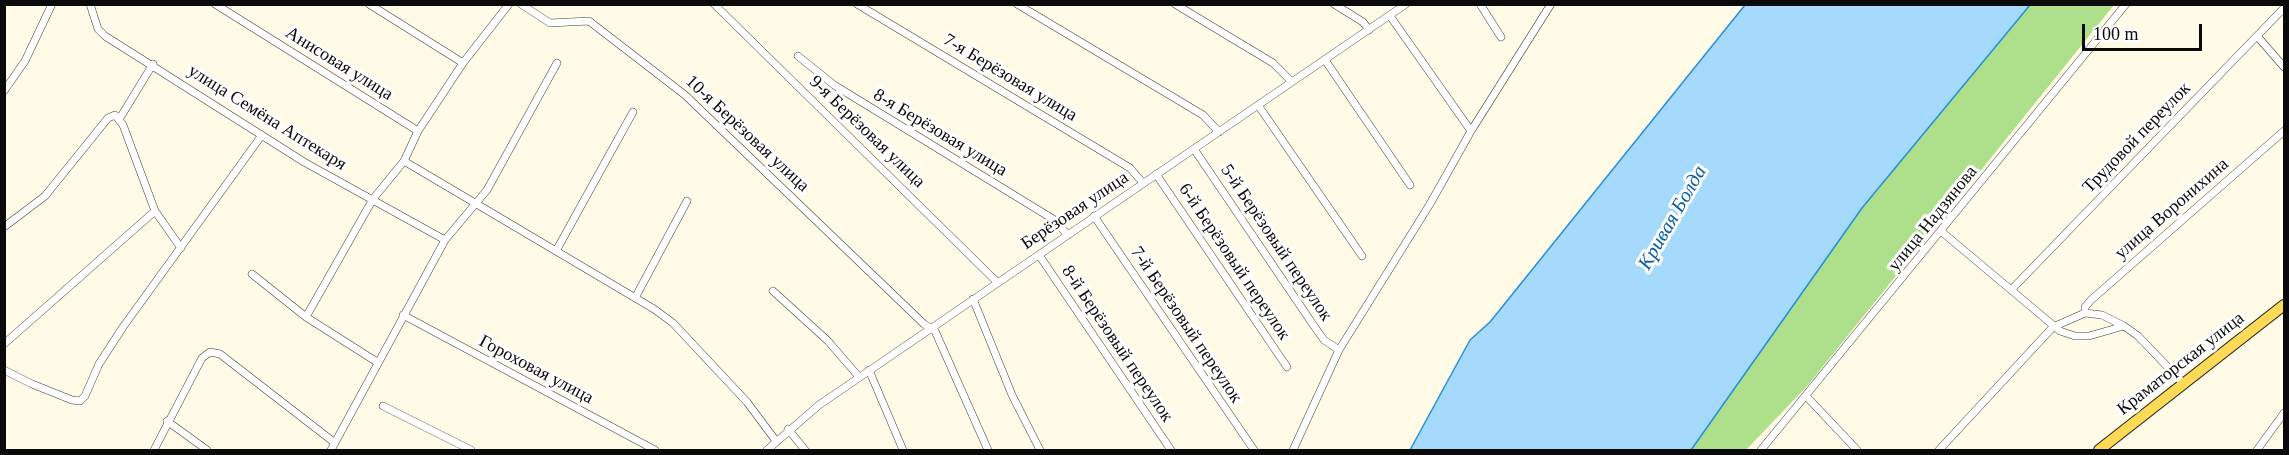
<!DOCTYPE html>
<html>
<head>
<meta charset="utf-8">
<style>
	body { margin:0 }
	#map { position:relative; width:2289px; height:455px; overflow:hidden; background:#fffbe6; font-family:Georgia,serif }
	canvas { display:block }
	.frame { position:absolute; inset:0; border:6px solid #0a0a0a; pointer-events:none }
	.scale { position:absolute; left:2082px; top:24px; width:120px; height:27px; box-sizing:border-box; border:3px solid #0a0a0a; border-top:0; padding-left:8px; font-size:18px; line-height:21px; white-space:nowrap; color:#0a0a0a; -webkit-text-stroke:4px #fff; paint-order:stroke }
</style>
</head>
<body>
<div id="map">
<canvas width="2289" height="455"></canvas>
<div class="frame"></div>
<div class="scale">100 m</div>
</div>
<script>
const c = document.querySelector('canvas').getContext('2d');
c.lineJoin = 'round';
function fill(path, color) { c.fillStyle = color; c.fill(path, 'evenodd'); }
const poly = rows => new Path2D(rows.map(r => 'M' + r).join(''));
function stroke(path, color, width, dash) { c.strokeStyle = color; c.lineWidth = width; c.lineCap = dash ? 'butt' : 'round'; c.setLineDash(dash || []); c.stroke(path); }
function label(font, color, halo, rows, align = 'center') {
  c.font = font + ' Georgia,serif'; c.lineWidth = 6; c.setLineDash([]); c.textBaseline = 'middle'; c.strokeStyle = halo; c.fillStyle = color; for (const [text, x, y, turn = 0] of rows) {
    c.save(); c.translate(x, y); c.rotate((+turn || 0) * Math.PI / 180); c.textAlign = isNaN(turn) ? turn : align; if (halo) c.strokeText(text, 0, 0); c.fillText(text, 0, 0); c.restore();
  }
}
const forest = poly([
	[2030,5,2114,5,1808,385,1746,450,1691,450,1862,208]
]);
const water = poly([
	[1745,5,2030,5,1862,208,1691,450,1410,450,1470,340,1490,322,1745,5]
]);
const street = poly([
	[90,4,98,29,105,36,304,162,445,240],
	[215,4,418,131],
	[369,4,463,63],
	[521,4,550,23,589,21,685,95,924,324,935,331,988,450],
	[714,4,998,283],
	[857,4,1130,168,1143,183],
	[1017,4,1203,115,1219,132],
	[1175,4,1273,63,1292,82],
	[1334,4,1363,22,1369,30],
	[1480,4,1501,37],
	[1390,16,1471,131],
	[2257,36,2284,67],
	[798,56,834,85,1053,219,1068,235],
	[1325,60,1410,185],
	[4,91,25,61,52,4],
	[1258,105,1362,256],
	[120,118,153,64],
	[1194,149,1314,326,1324,340,1339,350],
	[404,161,654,309,673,323,747,402,776,441],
	[1156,174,1287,367],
	[1094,216,1254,450],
	[4,227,45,196,108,118,115,115,123,125,155,211],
	[1942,232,2060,331,2075,336,2089,336,2124,326],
	[556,251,633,112],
	[1039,255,1171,450],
	[252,274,306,317,377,362],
	[2012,289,2284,8],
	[773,291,828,341,859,377],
	[635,298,687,201],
	[973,299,1012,395,1040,450],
	[2085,313,2085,307,2091,300,2284,131],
	[403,315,655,450],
	[306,317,373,199,404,161,418,131,463,63,509,4],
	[4,344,155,211,181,248],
	[4,370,32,384,72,400,80,401,85,396,99,364,123,327,262,135],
	[869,370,903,450],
	[1807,397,1857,450],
	[383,406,471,450],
	[167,421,207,450],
	[788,429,805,450],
	[154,450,202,358,210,352,220,354,335,443],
	[331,450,445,240,487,190,557,63],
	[767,450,819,405,1406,4],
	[1293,450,1339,350,1430,204,1471,131,1551,4],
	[1761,450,2126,4],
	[1939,450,2053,327,2085,313,2102,315,2124,326,2138,336,2182,382],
	[2257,450,2284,413]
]);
const primary = poly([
	[2099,450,2284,305]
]);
const streetNames = [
	["Анисовая улица",339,64,32],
	["7-я Берёзовая улица",1010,78,31],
	["улица Семёна Аптекаря",267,118,32],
	["9-я Берёзовая улица",867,132,44],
	["8-я Берёзовая улица",940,133,31],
	["10-я Берёзовая улица",747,134,43],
	["Трудовой переулок",2137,138,-46],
	["улица Воронихина",2172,209,-41],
	["Берёзовая улица",1075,211,-34],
	["улица Надзянова",1933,219,-51],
	["5-й Берёзовый переулок",1276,243,56],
	["6-й Берёзовый переулок",1234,262,56],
	["7-й Берёзовый переулок",1186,325,56],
	["8-й Берёзовый переулок",1117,344,56],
	["Краматорская улица",2181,364,-38],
	["Гороховая улица",536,370,28]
];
const waterNames = [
	["Кривая Болда",1673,218,-60]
];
fill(forest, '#aedf8a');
fill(water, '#a5dafd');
stroke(water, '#258edb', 1.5);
stroke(street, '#3d3d3d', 8);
stroke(primary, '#1b1b1b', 12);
stroke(street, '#fff', 7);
stroke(primary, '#ffda56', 10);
label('18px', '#0a0a0a', '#fff', streetNames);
label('italic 20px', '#095da6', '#fff', waterNames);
</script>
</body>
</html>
